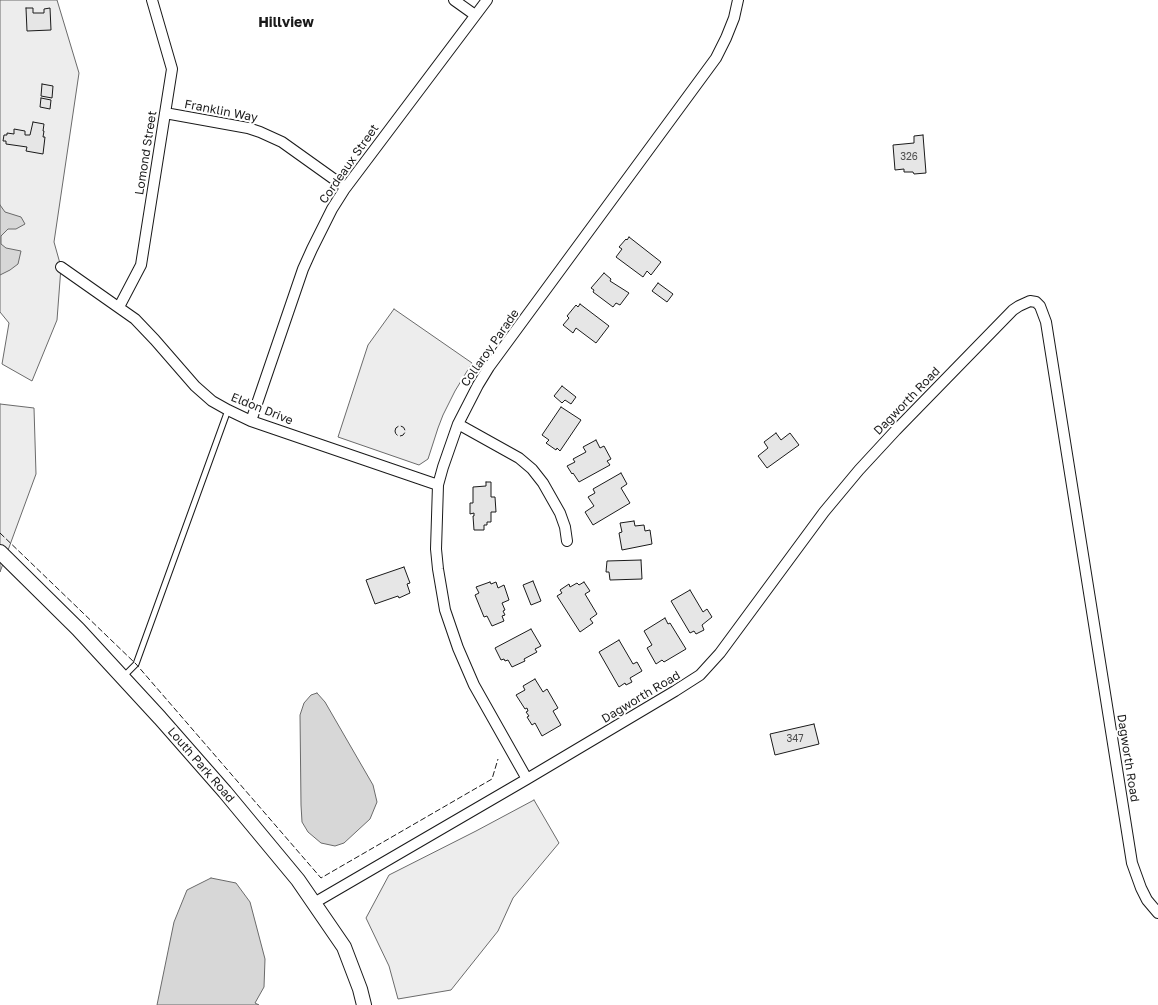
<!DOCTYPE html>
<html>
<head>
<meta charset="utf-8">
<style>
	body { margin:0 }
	canvas { display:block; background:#fff }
</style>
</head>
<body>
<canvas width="1158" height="1005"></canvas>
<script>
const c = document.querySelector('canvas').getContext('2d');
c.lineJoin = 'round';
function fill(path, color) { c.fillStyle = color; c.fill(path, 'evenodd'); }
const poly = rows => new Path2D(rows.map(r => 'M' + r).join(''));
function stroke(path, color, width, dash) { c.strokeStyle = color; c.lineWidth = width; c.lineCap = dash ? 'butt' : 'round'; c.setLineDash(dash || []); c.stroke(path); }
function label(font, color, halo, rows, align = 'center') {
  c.font = font + ' "Golos Text",sans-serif'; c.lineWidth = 4; c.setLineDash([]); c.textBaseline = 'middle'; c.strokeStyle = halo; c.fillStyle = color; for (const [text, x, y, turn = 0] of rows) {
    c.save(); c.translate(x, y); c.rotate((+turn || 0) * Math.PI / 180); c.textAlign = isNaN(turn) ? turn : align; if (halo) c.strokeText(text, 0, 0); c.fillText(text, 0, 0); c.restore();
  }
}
const built = poly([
	[0,0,57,0,79,73,54,242,61,267,57,320,32,381,2,364,9,323,0,312,0,0],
	[394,309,472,363,455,391,443,415,438,428,428,459,419,465,338,437,368,345,394,309],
	[0,404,34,408,36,474,0,572,0,404],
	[534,800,559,843,513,898,498,931,451,990,398,999,389,966,366,918,389,875,476,831,534,800]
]);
const water = poly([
	[0,205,5,212,21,217,25,224,16,229,8,229,1,236,1,244,6,248,21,251,18,264,10,270,0,275,0,205],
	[317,693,325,702,373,785,377,802,370,819,344,843,335,846,321,843,308,832,302,822,301,805,300,715,304,703,311,695,317,693],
	[211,878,236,883,250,902,265,959,264,987,255,1003,259,1005,157,1005,174,922,187,890,211,878]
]);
const building = poly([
	[26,8,33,8,33,13,44,13,44,9,50,8,51,30,27,31,26,8],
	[42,84,53,86,52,98,41,96,42,84],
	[41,98,51,100,50,109,40,107,41,98],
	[33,122,44,124,43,131,44,131,43,137,45,137,43,154,26,151,27,147,6,144,6,141,3,141,4,135,7,135,7,133,14,134,14,129,25,131,25,135,30,135,33,122],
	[923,135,926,173,914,174,913,172,904,172,904,169,895,170,893,145,914,143,914,136,923,135],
	[629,237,661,262,651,275,647,271,643,277,616,257,622,249,619,247,626,239,627,240,629,237],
	[604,273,611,279,610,281,629,293,620,305,616,303,613,307,593,292,594,290,591,288,604,273],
	[658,283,673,294,667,302,652,291,658,283],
	[580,304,609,326,596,343,576,328,573,333,563,325,569,318,567,316,576,305,578,307,580,304],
	[562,386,576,397,571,404,565,400,562,403,554,396,562,386],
	[561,407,581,420,560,451,557,448,556,450,546,443,549,440,542,435,561,407],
	[776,433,781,440,790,433,799,445,767,468,758,456,768,448,764,442,776,433],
	[596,440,600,448,604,446,611,459,607,461,610,465,579,482,573,473,572,474,567,466,575,462,573,459,586,452,583,447,596,440],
	[621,473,627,484,621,488,630,503,593,525,585,512,594,506,588,497,595,493,593,489,621,473],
	[486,482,491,482,491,497,495,497,496,512,491,512,491,522,487,522,487,525,484,525,484,530,474,530,473,516,474,516,474,513,470,514,470,503,473,503,473,487,486,486,486,482],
	[634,521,635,526,644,525,645,531,650,530,652,544,622,550,619,533,622,532,620,523,634,521],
	[641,560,642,579,610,580,609,572,606,572,607,561,641,560],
	[404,567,410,583,407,584,410,593,399,598,398,596,375,604,366,580,404,567],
	[533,581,541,601,531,605,523,585,533,581],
	[490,582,491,584,496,582,498,588,504,585,509,600,502,603,505,610,503,611,505,615,502,616,504,621,492,626,487,616,484,617,475,595,479,593,476,587,490,582],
	[584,582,590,591,585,594,597,614,590,619,593,623,580,632,557,596,562,593,560,590,569,584,570,587,577,583,579,585,584,582],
	[690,590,703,612,707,609,712,617,702,625,704,630,696,634,694,631,690,633,671,601,690,590],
	[665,618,668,624,670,623,686,649,664,662,662,660,656,664,647,648,652,645,644,631,665,618],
	[531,629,541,646,535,649,537,652,524,659,525,661,512,667,508,660,505,661,504,659,501,660,495,648,531,629],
	[619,640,633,664,637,662,642,671,630,678,632,682,626,685,625,683,619,687,599,652,619,640],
	[535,679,543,692,547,689,558,708,553,711,561,725,542,736,535,723,532,725,527,717,529,716,526,712,528,711,527,708,525,709,516,695,525,690,523,686,535,679],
	[814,724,819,744,775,755,770,734,814,724]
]);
const lane = poly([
	[124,676,136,664,228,410]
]);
const street = poly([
	[454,0,475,15],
	[165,113,248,128,260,132,282,142,345,187],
	[61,267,135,319,155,340,195,386,212,401,228,410,251,421,438,485],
	[119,307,141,265,172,69,152,0],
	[251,421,303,269,312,249,332,209,344,190,487,0],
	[458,424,519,458,532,469,543,483,560,513,565,527,567,541],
	[527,779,474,685,458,648,445,610,438,569,436,549,438,485,443,467,458,424,478,385,489,367,716,58,726,38,734,18,738,0],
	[314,903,527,779,675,691,700,675,720,653,824,512,859,470,896,430,1013,310,1019,306,1030,301,1036,302,1040,306,1046,322,1132,863,1141,888,1147,900,1158,913]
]);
const secondary = poly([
	[0,552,78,629,160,718,225,792,298,880,344,947,360,989,364,1005]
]);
const fence = poly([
	'395 431a5 5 0 1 1 10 0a5 5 0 1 1-10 0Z',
	[0,533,136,664,321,878,492,779,498,759]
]);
const numberNames = [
	["326",909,157],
	["347",795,739]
];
const streetNames = [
	["Franklin Way",221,111,11],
	["Lomond Street",146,153,-81],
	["Cordeaux Street",349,164,-55],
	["Collaroy Parade",490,348,-55],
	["Dagworth Road",907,401,-46],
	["Eldon Drive",262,409,22],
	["Dagworth Road",641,697,-31],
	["Dagworth Road",1128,758,81],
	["Louth Park Road",201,765,49]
];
const neighbourhoodNames = [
	["Hillview",286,23]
];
fill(built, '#ededed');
stroke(built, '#6a6a6a', 1);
fill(water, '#d7d7d7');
stroke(water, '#6a6a6a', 1);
fill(building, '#e6e6e6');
stroke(building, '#1a1a1a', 1);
stroke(lane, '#1a1a1a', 7);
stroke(street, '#1a1a1a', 12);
stroke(secondary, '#1a1a1a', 16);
stroke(lane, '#fff', 5);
stroke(street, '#fff', 10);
stroke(secondary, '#fff', 14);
stroke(fence, '#1a1a1a', 1, [6, 2.5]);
label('10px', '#4d4d4d', null, numberNames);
label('12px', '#1a1a1a', '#fff', streetNames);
label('bold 14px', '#1a1a1a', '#fff', neighbourhoodNames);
</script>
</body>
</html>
